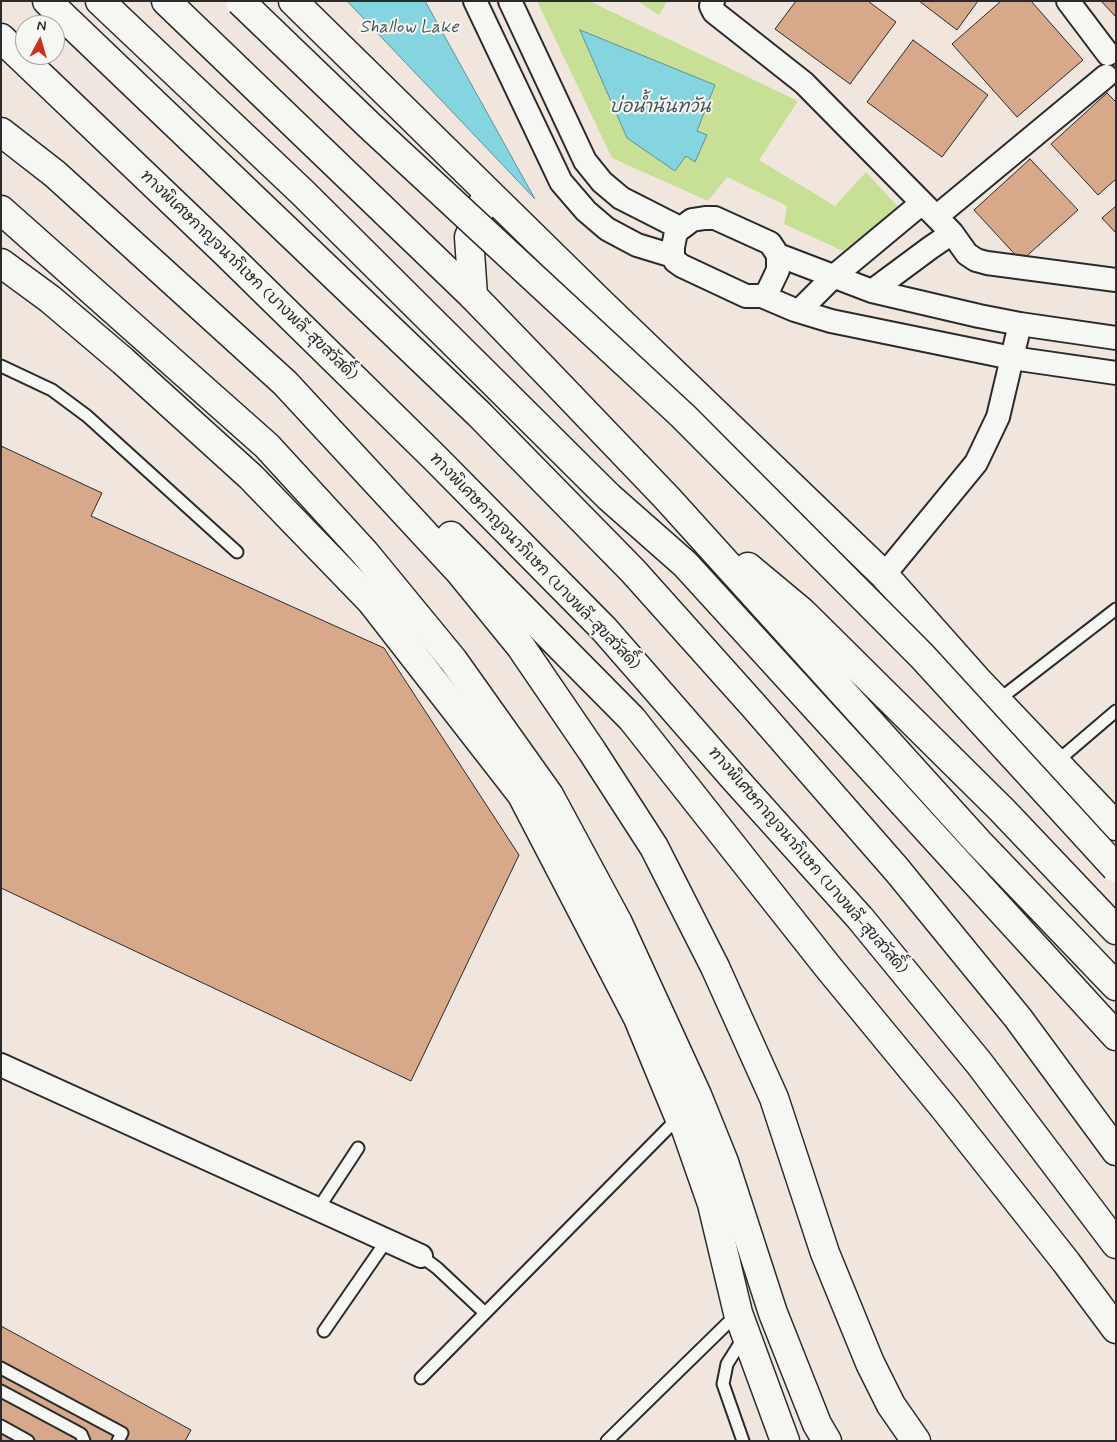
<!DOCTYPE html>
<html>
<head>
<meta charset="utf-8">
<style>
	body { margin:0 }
	#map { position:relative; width:1117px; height:1442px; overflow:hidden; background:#f0e6dd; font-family:Mynerve,sans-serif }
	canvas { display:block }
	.frame { position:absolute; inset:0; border:2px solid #2b2b2b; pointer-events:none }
	.north { position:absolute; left:15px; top:15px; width:50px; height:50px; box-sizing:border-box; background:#f6f6f2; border:1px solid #a5a5a2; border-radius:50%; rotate:6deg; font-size:14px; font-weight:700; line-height:20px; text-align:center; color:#2b2b2b }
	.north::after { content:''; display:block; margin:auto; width:18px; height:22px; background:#c8321e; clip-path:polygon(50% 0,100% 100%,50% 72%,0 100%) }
</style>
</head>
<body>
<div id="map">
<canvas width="1117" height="1442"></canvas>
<div class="frame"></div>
<div class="north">N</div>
</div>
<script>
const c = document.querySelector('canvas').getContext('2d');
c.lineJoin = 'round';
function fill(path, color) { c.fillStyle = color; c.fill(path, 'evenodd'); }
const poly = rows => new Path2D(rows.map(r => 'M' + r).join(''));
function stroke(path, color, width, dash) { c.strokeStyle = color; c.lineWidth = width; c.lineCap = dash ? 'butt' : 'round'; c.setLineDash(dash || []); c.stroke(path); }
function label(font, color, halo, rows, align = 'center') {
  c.font = font + ' Mynerve,"Playpen Sans Thai",sans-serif'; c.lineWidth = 4; c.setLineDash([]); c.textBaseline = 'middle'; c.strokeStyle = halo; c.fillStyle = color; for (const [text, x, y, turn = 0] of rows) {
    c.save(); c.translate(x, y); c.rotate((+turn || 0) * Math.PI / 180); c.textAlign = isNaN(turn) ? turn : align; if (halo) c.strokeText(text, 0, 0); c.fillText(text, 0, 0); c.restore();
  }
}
const green = poly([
	[537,1,589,1,798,101,759,160,835,206,866,172,901,210,843,251,784,224,787,206,727,177,708,201,612,158],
	[637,1,667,1,659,15]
]);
const water = poly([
	[347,1,425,1,535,199,347,1],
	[580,30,715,85,697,131,707,135,695,162,686,156,675,171,627,138,580,30]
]);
const building = poly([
	[796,1,868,1,896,22,850,84,775,29,796,1],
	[919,1,978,1,957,30,919,1],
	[1001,1,1031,1,1083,60,1017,117,952,44,1001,1],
	[1101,1,1116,1,1116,17,1101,1],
	[913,40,988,95,942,157,867,102,913,40],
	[1107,93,1116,102,1116,179,1098,195,1051,144,1107,93],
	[1030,159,1078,210,1021,261,974,210,1030,159],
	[1116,206,1116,233,1102,218,1116,206],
	[1,446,102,493,91,516,384,648,519,855,411,1081,1,888,1,446],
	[1,1326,191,1430,185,1441,1,1441,1,1326]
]);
const service = poly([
	[1,366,52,390,87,416,237,552],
	[997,701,1116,609],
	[1055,763,1116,711],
	[318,1209,358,1148],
	[421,1256,437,1268,485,1313],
	[324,1331,387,1240],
	[1,1368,122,1433,118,1441],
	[421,1378,679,1117],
	[1,1391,81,1434,84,1441],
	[1,1426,28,1441],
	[607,1441,737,1314],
	[743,1441,723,1384,727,1364,744,1337]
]);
const minor = poly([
	[475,1,561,182,586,211,607,229,637,245,673,256],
	[510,1,585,161,602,182,621,198,680,228],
	[713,1,711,6,714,12,804,83,952,233,967,254,976,260,987,263,1116,280],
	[1068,1,1108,54],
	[936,217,1106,76],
	[705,218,715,218,770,243,778,255,778,270,768,291,762,296,746,296,682,266,675,261,673,256,673,247,676,232,692,220,705,218],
	[778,255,872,291,979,316,1020,324,1116,338],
	[872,291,930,248,952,233],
	[762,296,795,310,831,321,1012,358,1116,373],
	[799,311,833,277,922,203],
	[884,575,976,463,998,417,1020,324],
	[1,1065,421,1256]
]);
const tertiary = poly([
	[293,1,602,304,884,575,979,682,1116,826],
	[1,263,50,299,123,361,251,477,371,601,522,795,638,1018,679,1117,684,1124,712,1204,738,1313,785,1441],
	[473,296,469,237,483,203]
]);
const motorway = poly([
	[47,1,479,414,633,571,753,705,897,870,1018,1018,1116,1151],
	[100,1,302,192,609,497,685,564,1116,1036],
	[166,1,473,296,554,380,667,498,978,842,1116,986],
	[1,38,225,252,435,458,604,629,734,778,860,918,979,1063,1116,1244],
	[1,132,55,174,285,383,459,571,521,647,592,751,654,847,715,967,774,1098,825,1253,870,1363,891,1405,916,1441],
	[1,210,267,446,365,553,453,660,549,795,618,923,697,1095,724,1162,773,1313,817,1424,827,1441],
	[451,536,632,719,828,967,945,1109,1066,1262,1116,1329],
	[748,567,802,612,1002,810,1116,930]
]);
const motorwayBridge = poly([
	[240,1,370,126,683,416,922,656,1116,868]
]);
const streetNames = [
	["ทางพิเศษกาญจนาภิเษก (บางพลี-สุขสวัสดิ์)",248,276,44],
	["ทางพิเศษกาญจนาภิเษก (บางพลี-สุขสวัสดิ์)",534,562,46],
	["ทางพิเศษกาญจนาภิเษก (บางพลี-สุขสวัสดิ์)",807,861,49]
];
const waterNames = [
	["Shallow Lake",409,28],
	["บ่อน้ำนันทวัน",660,108]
];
fill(green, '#c7e096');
fill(water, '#84d5df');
stroke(water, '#609197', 1);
fill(building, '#d7a889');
stroke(building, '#2b2b2b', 1);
stroke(service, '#2b2b2b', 15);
stroke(minor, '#2b2b2b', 26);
stroke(tertiary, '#2b2b2b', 31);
stroke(motorway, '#2b2b2b', 31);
stroke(service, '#f6f6f2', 11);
stroke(minor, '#f6f6f2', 22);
stroke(tertiary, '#f6f6f2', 28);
stroke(motorway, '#f6f6f2', 28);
stroke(motorwayBridge, '#2b2b2b', 31, []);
stroke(motorwayBridge, '#f6f6f2', 28);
label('16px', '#2b2b2b', '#f6f6f2', streetNames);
label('italic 18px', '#415658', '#f6f6f2', waterNames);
</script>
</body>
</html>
